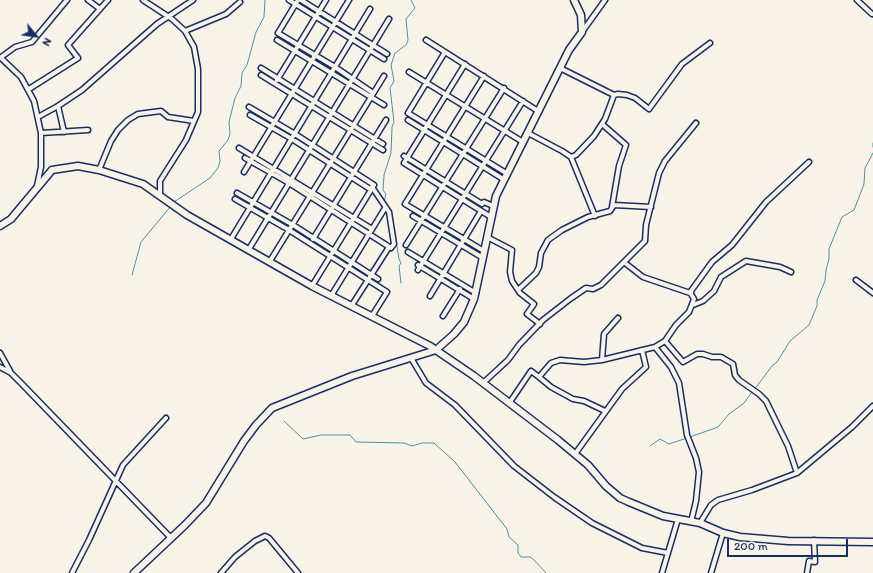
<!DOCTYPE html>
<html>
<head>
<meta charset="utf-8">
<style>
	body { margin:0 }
	#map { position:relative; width:873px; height:573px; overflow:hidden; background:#f7f3e8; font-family:Itim,sans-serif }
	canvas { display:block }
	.north { position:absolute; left:16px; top:16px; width:40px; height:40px; -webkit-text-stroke:3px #f7f3e8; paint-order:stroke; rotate:119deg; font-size:11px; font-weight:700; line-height:16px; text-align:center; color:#1b2f5e }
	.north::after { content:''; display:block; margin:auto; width:14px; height:18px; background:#1b2f5e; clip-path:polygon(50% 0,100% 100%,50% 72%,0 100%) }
	.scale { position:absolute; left:727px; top:539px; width:121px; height:18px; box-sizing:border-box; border:2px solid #1b2f5e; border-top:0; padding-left:5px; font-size:12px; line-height:14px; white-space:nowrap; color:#1b2f5e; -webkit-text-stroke:3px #f7f3e8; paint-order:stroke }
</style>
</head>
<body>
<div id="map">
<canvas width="873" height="573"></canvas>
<div class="north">N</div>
<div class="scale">200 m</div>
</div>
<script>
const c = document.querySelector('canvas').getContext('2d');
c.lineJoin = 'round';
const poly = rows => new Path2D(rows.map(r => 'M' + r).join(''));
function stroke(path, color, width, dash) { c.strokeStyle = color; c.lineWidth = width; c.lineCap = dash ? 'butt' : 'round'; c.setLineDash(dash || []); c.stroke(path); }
const stream = poly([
	[873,143,873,147],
	[174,202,210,178,218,168,220,161,219,151,228,140,230,134,229,122,235,98,241,86,242,73,247,65,256,32,264,17,265,0],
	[384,202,386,194,383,190,384,175,391,153,392,127,394,122,390,88,394,81,391,65,395,53,406,45,408,40,406,19,415,8,411,0],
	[389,209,391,210,399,259,401,263,399,266,401,283],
	[132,275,141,242,171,206],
	[754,390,772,366,777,362,790,341,809,325,817,306,817,300,825,281,826,270,829,259,829,249,842,217,854,210,864,184,865,168,873,153],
	[284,421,303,439,321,435,350,435,356,442,404,443,412,446,422,443,434,443,455,462,507,529,509,537,518,545,518,553,521,557,530,557,533,559,546,573],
	[690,437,718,427,729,414,744,403,752,392],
	[650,446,660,439,669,444,687,438]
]);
const street = poly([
	[88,0,100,9],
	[143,0,172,19,185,31,194,47,198,69,198,112,186,140,160,181,160,196],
	[289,0,384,59],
	[298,0,278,33,335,67,373,93],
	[301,0,387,54],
	[857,0,872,14],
	[185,31,226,14,240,2],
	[582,32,605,0],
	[277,40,384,105],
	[426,40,538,111],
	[445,52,408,113,506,173],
	[0,58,15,47,32,42,67,0],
	[1,58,21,77,34,101,41,133,41,167,37,186],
	[465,64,404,163,491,217],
	[261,68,383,144],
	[560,68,614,95,618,94,627,95,635,98,649,109,682,64,710,43],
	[409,72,523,142],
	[261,75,383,150],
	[277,80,326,0],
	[29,89,78,58,68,45,108,0],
	[58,106,64,132],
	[249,107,295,134,374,185,312,286],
	[250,115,292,139,370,189],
	[38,117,58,106,82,90,157,24,193,0],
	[408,120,503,179],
	[602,124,626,145,619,166,612,207],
	[41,133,88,130],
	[528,133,562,151,571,157,595,216],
	[239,148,372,229],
	[404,156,482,204,484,202,493,206],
	[571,157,576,155,594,136,605,119,614,95],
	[245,158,289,183,391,248,394,244,389,212,372,187],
	[99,170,111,141,118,130,128,120,138,114,161,111,168,117,194,121],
	[244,172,349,0],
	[237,193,293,225,378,279],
	[235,199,289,230,387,292,372,316],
	[413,216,483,258],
	[487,237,512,250,510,272,512,281,520,293,534,304,527,314,540,324],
	[231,239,370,9],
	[313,239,386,120],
	[406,245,504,88],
	[249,249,389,19],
	[484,251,405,204,484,76],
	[408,252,476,293],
	[270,261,384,76],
	[625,263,643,277,690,293],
	[418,265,474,299],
	[418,270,523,101],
	[856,280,873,293],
	[518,290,536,273,539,267,541,253,548,240,562,230,588,217,610,211,614,205,651,207],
	[331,296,385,208],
	[430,296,481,211],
	[352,305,389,247],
	[693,305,703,301,714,291,721,277,746,261,780,267,791,272],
	[443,316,460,289],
	[665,341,683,362,697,354,703,354,712,357,721,357,733,364,735,375,739,380,759,394,766,401,788,446,797,473],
	[655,347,671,367,679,383,687,435,696,458,699,472,696,501,691,522],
	[0,353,10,371],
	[411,358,426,383,455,405,514,466,554,497,592,523,642,548,668,553],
	[602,360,604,334,618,318],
	[0,367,11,373,21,383,171,538],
	[539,377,551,387,573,399,584,401,605,411],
	[483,383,508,360,519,345,543,320,570,299,586,288,593,289,601,285,645,241,646,225,659,173,665,161,696,123],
	[510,402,531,371,539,377,551,363,560,360,584,362,602,360,655,347,665,341,676,325,689,312,694,299,691,294,691,291,712,262,732,245,766,202,809,162],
	[575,454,622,389,646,367,642,350],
	[700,523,711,505,718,500,752,490,797,473,852,427,873,406],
	[72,573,89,540,123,465,166,418],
	[221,573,235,557,255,541,265,536,269,538,298,573],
	[662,573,678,519],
	[711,573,723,533],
	[807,573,809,561,815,562,814,540]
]);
const secondary = poly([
	[0,226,11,219,52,170,78,166,99,170,143,184,187,215,312,286,430,346,474,376,558,440,588,465,606,486,620,498,629,502,663,516,700,523,723,533,740,537,788,541,873,542],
	[134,573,185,525,206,503,244,441,256,425,272,408,352,376,436,350,454,334,464,322,474,299,496,196,569,50,582,32,581,15,574,0]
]);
stroke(stream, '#558da5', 1);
stroke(street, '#1b2f5e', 7);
stroke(secondary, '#1b2f5e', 9);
stroke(street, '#f7f3e8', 4);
stroke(secondary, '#f7f3e8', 6);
</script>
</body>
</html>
